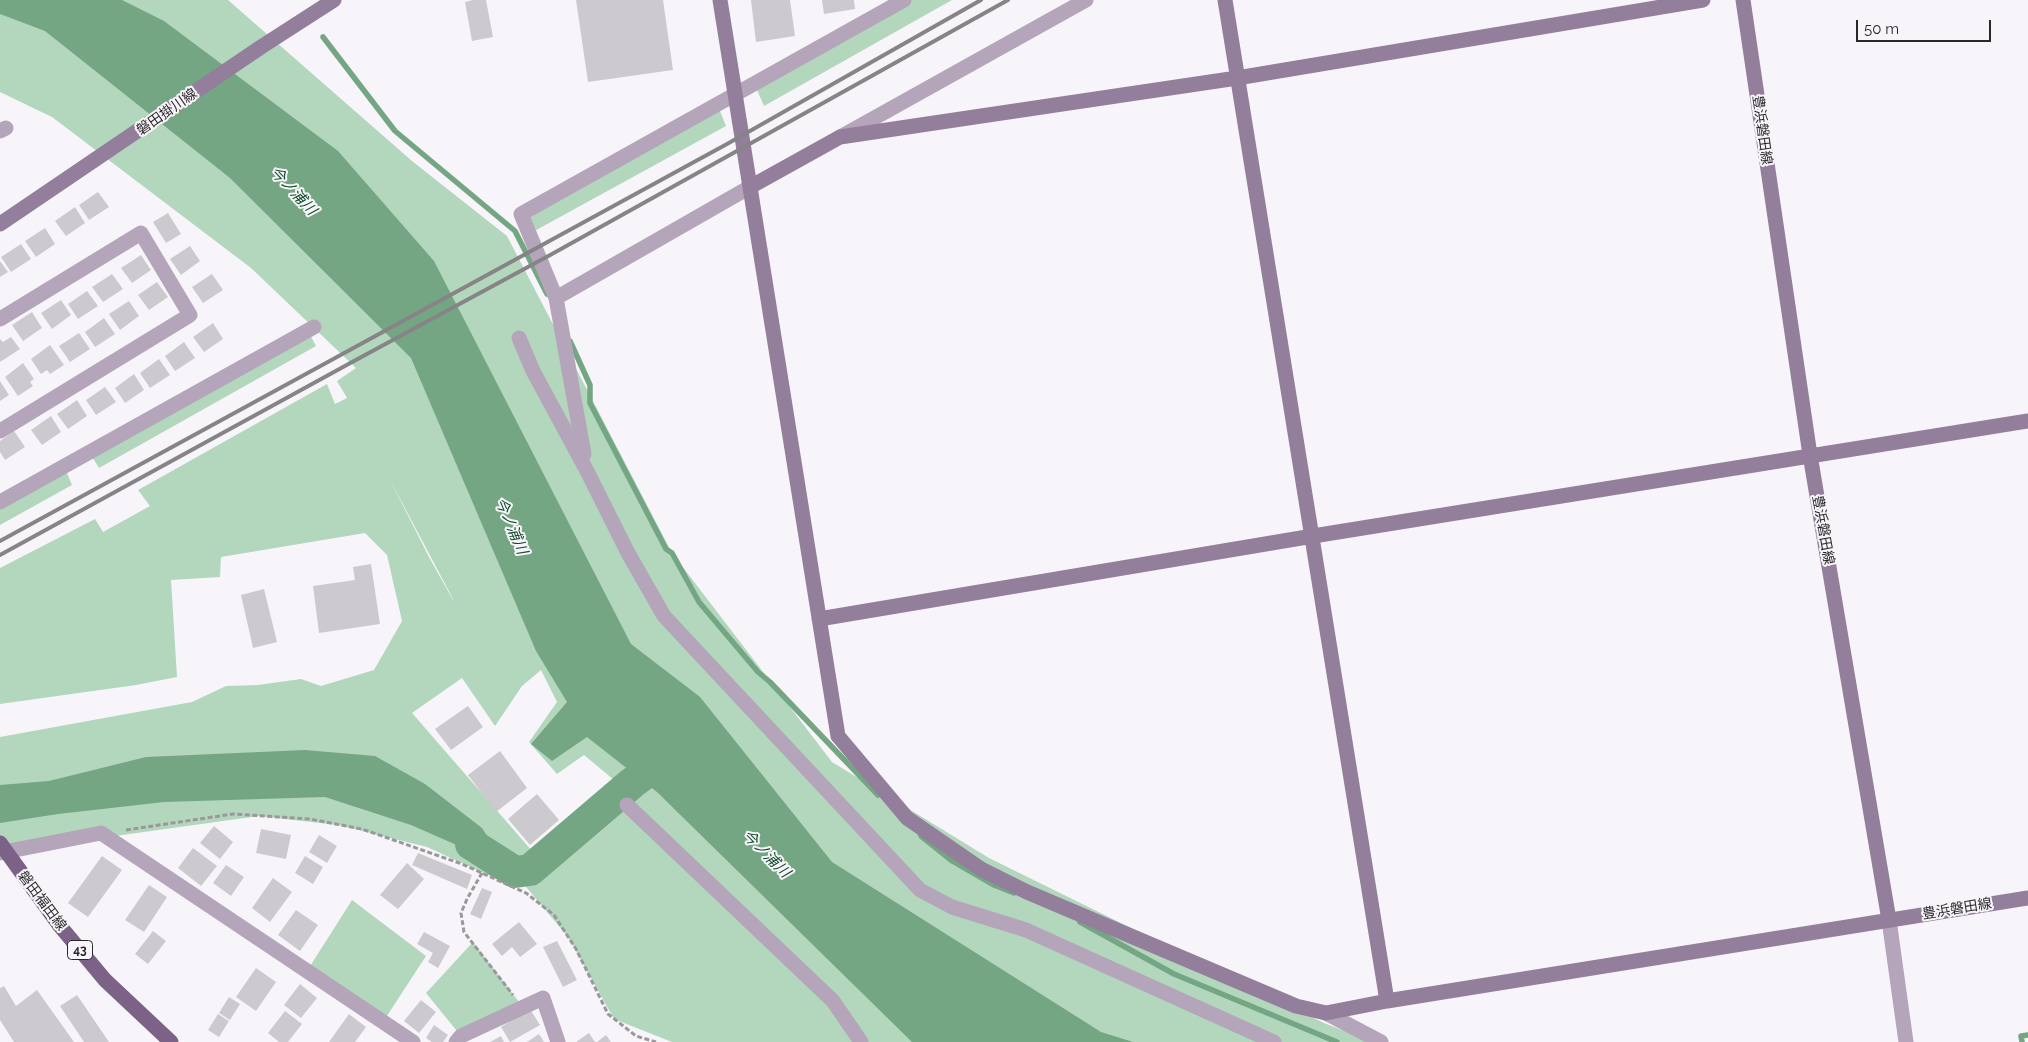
<!DOCTYPE html>
<html>
<head>
<meta charset="utf-8">
<style>
	body { margin:0 }
	#map { position:relative; width:2028px; height:1042px; overflow:hidden; background:#f8f5fa; font-family:Raleway,sans-serif }
	canvas { display:block }
	.scale { position:absolute; left:1856px; top:20px; width:135px; height:22px; box-sizing:border-box; border:2px solid #292829; border-top:0; padding-left:6px; font-size:15px; line-height:18px; white-space:nowrap; color:#292829; -webkit-text-stroke:4px #f8f5fa; paint-order:stroke }
</style>
</head>
<body>
<div id="map">
<canvas width="2028" height="1042"></canvas>
<div class="scale">50 m</div>
</div>
<script>
const c = document.querySelector('canvas').getContext('2d');
c.lineJoin = 'round';
function fill(path, color) { c.fillStyle = color; c.fill(path, 'evenodd'); }
const poly = rows => new Path2D(rows.map(r => 'M' + r).join(''));
function stroke(path, color, width, dash) { c.strokeStyle = color; c.lineWidth = width; c.lineCap = dash ? 'butt' : 'round'; c.setLineDash(dash || []); c.stroke(path); }
function label(font, color, halo, rows, align = 'center') {
  c.font = font + ' Raleway,"Noto Sans JP",sans-serif'; c.lineWidth = 4; c.setLineDash([]); c.textBaseline = 'middle'; c.strokeStyle = halo; c.fillStyle = color; for (const [text, x, y, turn = 0] of rows) {
    c.save(); c.translate(x, y); c.rotate((+turn || 0) * Math.PI / 180); c.textAlign = isNaN(turn) ? turn : align; if (halo) c.strokeText(text, 0, 0); c.fillText(text, 0, 0); c.restore();
  }
}
const green = poly([
	[0,0,228,0,412,161,507,236,672,553,832,762,989,858,1324,1023,1373,1042,672,1042,614,1019,568,937,522,882,514,883,492,877,427,847,338,825,259,816,0,852,0,737,192,702,226,686,258,685,301,679,321,686,374,670,402,621,387,555,365,533,221,557,220,577,171,580,177,677,136,685,0,704,0,568,95,519,103,532,150,506,138,490,327,384,335,404,347,398,337,381,356,368,251,268,52,117,0,92],
	[389,478,453,599,453,600,429,557],
	[541,670,557,702,529,742,557,774,584,755,614,780,533,852,412,713,462,678,495,726,522,686],
	[904,0,952,0,764,106,754,83],
	[720,111,726,126,529,234,521,214],
	[308,331,316,346,99,468,89,452],
	[64,466,72,485,0,525,0,503],
	[352,900,426,956,383,1022,307,971],
	[473,942,523,1007,461,1036,426,993]
]);
const water = poly([
	[0,0,122,0,164,21,338,151,434,261,631,644,700,697,832,862,1101,1032,1133,1042,912,1042,657,792,587,737,552,761,531,744,567,702,536,651,411,358,230,178,45,31,0,14],
	[305,750,375,756,425,784,482,828,507,867,411,825,325,797,164,802,58,814,0,823,0,785,49,781,146,757]
]);
const stream = poly([
	[323,37,395,131,515,231,547,294],
	[570,341,590,385,590,403,666,549,672,553,699,602,758,672,770,682,878,795],
	[921,836,951,860,994,885,1014,893],
	[1080,922,1174,974,1337,1042],
	[2022,1042,2021,1036,2028,1035]
]);
const river = poly([
	[471,844,515,872,530,870,632,783,667,757]
]);
const building = poly([
	[473,0,486,0,493,37,472,41,465,2],
	[576,0,663,0,673,70,588,82],
	[751,0,790,0,795,36,756,42],
	[822,0,854,0,855,9,824,14],
	[98,192,109,207,89,220,79,205],
	[75,207,85,223,66,236,55,221],
	[168,213,181,234,166,243,153,222],
	[45,228,55,244,36,257,25,241],
	[21,244,31,259,11,272,1,257],
	[190,246,200,261,181,275,170,259],
	[141,255,151,270,132,283,121,268],
	[0,261,8,272,0,277],
	[112,274,123,289,103,302,92,287],
	[212,274,223,290,203,303,192,287],
	[157,282,168,297,149,310,138,295],
	[87,291,98,306,78,319,68,304],
	[61,300,71,315,52,329,41,313],
	[129,301,139,316,120,330,109,314],
	[32,312,42,328,23,341,12,325],
	[104,318,115,334,95,347,85,332],
	[213,323,223,339,204,352,193,337],
	[79,333,90,349,70,362,59,346],
	[11,337,20,349,0,362,0,339,3,342],
	[184,342,195,358,175,371,165,356],
	[50,345,64,365,50,374,47,370,41,374,31,359],
	[159,359,170,375,150,388,140,373],
	[23,363,34,379,30,382,33,386,18,396,5,377],
	[134,374,144,390,125,403,115,388],
	[0,381,9,395,0,401],
	[105,387,116,402,96,415,86,400],
	[77,400,87,416,68,429,57,414],
	[51,416,61,432,42,445,31,430],
	[14,431,25,447,5,460,0,452,0,441],
	[371,564,380,624,319,633,313,586,355,580,353,567],
	[264,589,277,642,253,648,241,595],
	[468,706,483,727,451,750,435,729],
	[500,751,527,788,496,812,468,775],
	[537,794,559,820,530,845,508,819],
	[214,826,233,842,220,859,200,843],
	[261,829,291,835,286,859,256,853],
	[319,835,337,846,327,863,309,852],
	[193,848,217,866,201,886,178,868],
	[418,853,472,875,467,889,412,865],
	[102,856,122,870,88,917,68,903],
	[305,856,323,867,313,884,295,873],
	[407,863,424,879,398,909,380,895],
	[226,865,244,877,231,896,213,883],
	[273,878,292,892,270,922,252,908],
	[149,885,167,897,144,932,125,920],
	[482,888,492,892,481,919,470,914],
	[296,910,318,925,300,951,278,935],
	[519,922,537,944,520,957,512,947,502,956,492,944],
	[153,931,166,941,148,964,135,954],
	[424,932,450,946,438,968,428,962,433,953,417,944],
	[557,941,577,980,563,987,543,947],
	[256,968,276,982,256,1011,236,997],
	[300,984,317,998,301,1018,284,1005],
	[4,986,16,1006,37,990,74,1042,14,1042,0,1020,0,988],
	[77,995,109,1042,84,1042,60,1006],
	[229,997,240,1004,230,1020,219,1013],
	[421,1000,436,1012,419,1033,404,1021],
	[530,1009,540,1025,510,1042,501,1027],
	[285,1011,302,1024,288,1042,279,1042,268,1033],
	[218,1014,229,1021,219,1037,208,1030],
	[349,1014,366,1027,355,1042,329,1042],
	[434,1025,448,1035,443,1042,432,1042,426,1038],
	[589,1033,595,1042,576,1042],
	[539,1034,544,1042,527,1042],
	[606,1035,611,1042,597,1042],
	[501,1036,504,1042,490,1042]
]);
const path = poly([
	[126,830,233,814,310,819,362,829,462,864,526,893,554,915,576,949,608,1014,636,1036,656,1042],
	[482,873,467,899,461,913,464,932,513,995]
]);
const street = poly([
	[0,131,6,128],
	[842,136,1086,0],
	[556,298,521,214,904,0],
	[0,319,141,233,190,315,0,431],
	[519,338,533,371,587,471,628,553,664,616,920,890,952,907,1026,930,1274,1042],
	[584,454,556,298,750,187],
	[0,502,314,327],
	[627,805,833,1001,861,1042],
	[0,853,101,833,413,1042],
	[1889,920,1906,1042],
	[1326,1013,1381,1042],
	[456,1042,461,1036,543,998,558,1042]
]);
const secondary = poly([
	[720,0,838,736,907,818,981,869,1027,892,1296,1006,1326,1013,1387,1001,2028,898],
	[1225,0,1387,1001],
	[1743,0,1810,455,1889,920],
	[750,187,840,137,1237,78,1703,0],
	[0,224,261,47,334,0],
	[819,619,1313,536,2028,421]
]);
const primary = poly([
	[0,843,60,926,105,980,171,1042]
]);
const rail = poly([
	[0,541,727,144,981,0],
	[0,555,354,361,552,254,1008,0]
]);
const shields = [
	[80,950,25]
];
const shieldNames = [
	["43",80,950]
];
const streetNames = [
	["磐田掛川線",167,112,-35],
	["豊浜磐田線",1762,130,82],
	["豊浜磐田線",1823,530,80],
	["磐田福田線",42,901,53],
	["豊浜磐田線",1957,909,-9]
];
const waterNames = [
	["今ノ浦川",293,191,47],
	["今ノ浦川",511,526,67],
	["今ノ浦川",766,854,45]
];
fill(green, '#b3d7bd');
fill(water, '#74a683');
stroke(stream, '#74a683', 5.5);
stroke(river, '#74a683', 32);
fill(building, '#cdcacf');
stroke(path, '#9a989b', 3, [5, 2.5]);
stroke(street, '#b4a5ba', 15);
stroke(secondary, '#937e9c', 15);
stroke(primary, '#7c6286', 15);
stroke(rail, '#868486', 4);
for (const [x, y, w] of shields) { const box = new Path2D(); box.roundRect(x - w / 2, y - 9.5, w, 19, 4); c.fillStyle = '#f8f5fa'; c.fill(box); stroke(box, '#292829', 1); }
label('bold 12px', '#292829', null, shieldNames);
label('14px', '#292829', '#f8f5fa', streetNames);
label('italic 15px', '#114d2b', '#f8f5fa', waterNames);
</script>
</body>
</html>
